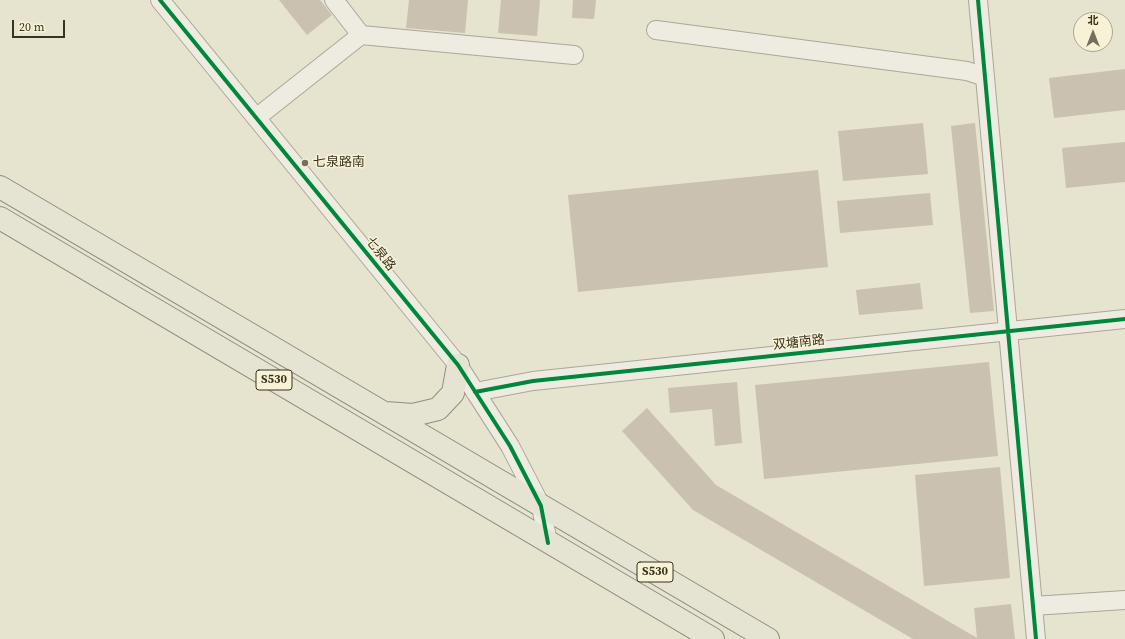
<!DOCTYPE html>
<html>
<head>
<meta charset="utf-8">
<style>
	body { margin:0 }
	#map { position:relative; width:1125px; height:639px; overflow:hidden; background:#e6e3cf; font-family:"Source Serif 4","Noto Sans SC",serif }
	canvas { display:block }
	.north { position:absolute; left:1073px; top:12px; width:40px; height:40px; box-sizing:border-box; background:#f7f2d6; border:1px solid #aca58d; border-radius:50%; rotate:0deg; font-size:11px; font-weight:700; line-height:16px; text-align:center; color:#3b311f }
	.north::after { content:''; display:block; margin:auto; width:14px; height:18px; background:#776f5d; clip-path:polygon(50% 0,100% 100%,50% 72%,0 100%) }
	.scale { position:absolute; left:12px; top:20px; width:53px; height:18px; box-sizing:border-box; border:2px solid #3b311f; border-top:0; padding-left:5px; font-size:12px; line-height:14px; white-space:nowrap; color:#3b311f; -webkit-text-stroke:3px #f7f2d6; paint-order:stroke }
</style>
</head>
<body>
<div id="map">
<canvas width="1125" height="639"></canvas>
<div class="north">北</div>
<div class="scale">20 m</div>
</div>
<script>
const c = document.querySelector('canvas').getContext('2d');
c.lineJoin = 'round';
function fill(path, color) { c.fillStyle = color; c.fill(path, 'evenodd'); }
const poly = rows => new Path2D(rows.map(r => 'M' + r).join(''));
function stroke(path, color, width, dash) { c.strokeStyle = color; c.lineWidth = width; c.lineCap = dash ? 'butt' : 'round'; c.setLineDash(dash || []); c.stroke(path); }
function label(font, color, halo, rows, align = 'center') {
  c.font = font + ' "Source Serif 4","Noto Sans SC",serif'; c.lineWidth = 3; c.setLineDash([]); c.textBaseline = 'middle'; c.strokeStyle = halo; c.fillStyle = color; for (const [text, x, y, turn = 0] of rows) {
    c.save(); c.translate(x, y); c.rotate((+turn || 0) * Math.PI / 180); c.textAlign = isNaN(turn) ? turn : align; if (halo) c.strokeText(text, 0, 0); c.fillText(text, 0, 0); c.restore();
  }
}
const building = poly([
	[279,0,320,0,332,15,307,35],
	[409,0,468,0,465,33,406,28],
	[501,0,540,0,537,36,498,33],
	[573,0,596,0,594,19,572,18],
	[1125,69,1125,110,1054,118,1049,78],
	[923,123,928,174,843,181,838,131],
	[975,123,994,311,970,313,951,126],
	[1125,142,1125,182,1066,188,1062,148],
	[818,170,828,267,578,292,568,195],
	[930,193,933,225,840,233,837,201],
	[920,283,923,309,859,315,856,290],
	[989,362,998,456,764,479,755,385],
	[737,382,742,443,715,446,712,409,670,413,668,388],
	[647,408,716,485,977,638,974,608,1011,604,1015,639,913,639,693,510,622,431],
	[1000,467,1010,578,924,586,915,475]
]);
const minor = poly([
	[160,0,458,365,510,446,541,506,548,543],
	[334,0,361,35,574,55],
	[978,0,1036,639],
	[656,30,967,71,985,77],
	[256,118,361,35],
	[475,392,533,381,1125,319],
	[1033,606,1125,600]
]);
const major = poly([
	[0,187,768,639],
	[0,218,713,639],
	[386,413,413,415,438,409,453,393,458,365]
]);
const cycleway = poly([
	[160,0,458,365,510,446,541,506,548,543],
	[978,0,1036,639],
	[475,392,533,381,1125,319]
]);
const markers = [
	[305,163,4,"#776f5d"]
];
const shields = [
	[274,380,36],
	[655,572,36]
];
const shieldNames = [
	["S530",274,380],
	["S530",655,572]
];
const poiNames = [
	["七泉路南",313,163]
];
const streetNames = [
	["七泉路",380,254,51],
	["双塘南路",799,343,-6]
];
fill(building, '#cac1b0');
stroke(minor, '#aba798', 20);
stroke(major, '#918d7f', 24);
stroke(minor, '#eeece1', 18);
stroke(major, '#e5e3d2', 22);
stroke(cycleway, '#00873e', 4);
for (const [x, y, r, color] of markers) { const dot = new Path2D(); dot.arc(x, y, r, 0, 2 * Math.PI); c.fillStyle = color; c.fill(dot); stroke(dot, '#f7f2d6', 1.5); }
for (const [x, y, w] of shields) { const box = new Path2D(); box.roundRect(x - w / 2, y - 10, w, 20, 3); c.fillStyle = '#f7f2d6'; c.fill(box); stroke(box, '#3b311f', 1); }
label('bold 12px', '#3b311f', null, shieldNames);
label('13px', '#3b311f', '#f7f2d6', poiNames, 'left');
label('13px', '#3b311f', '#f7f2d6', streetNames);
</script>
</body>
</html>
